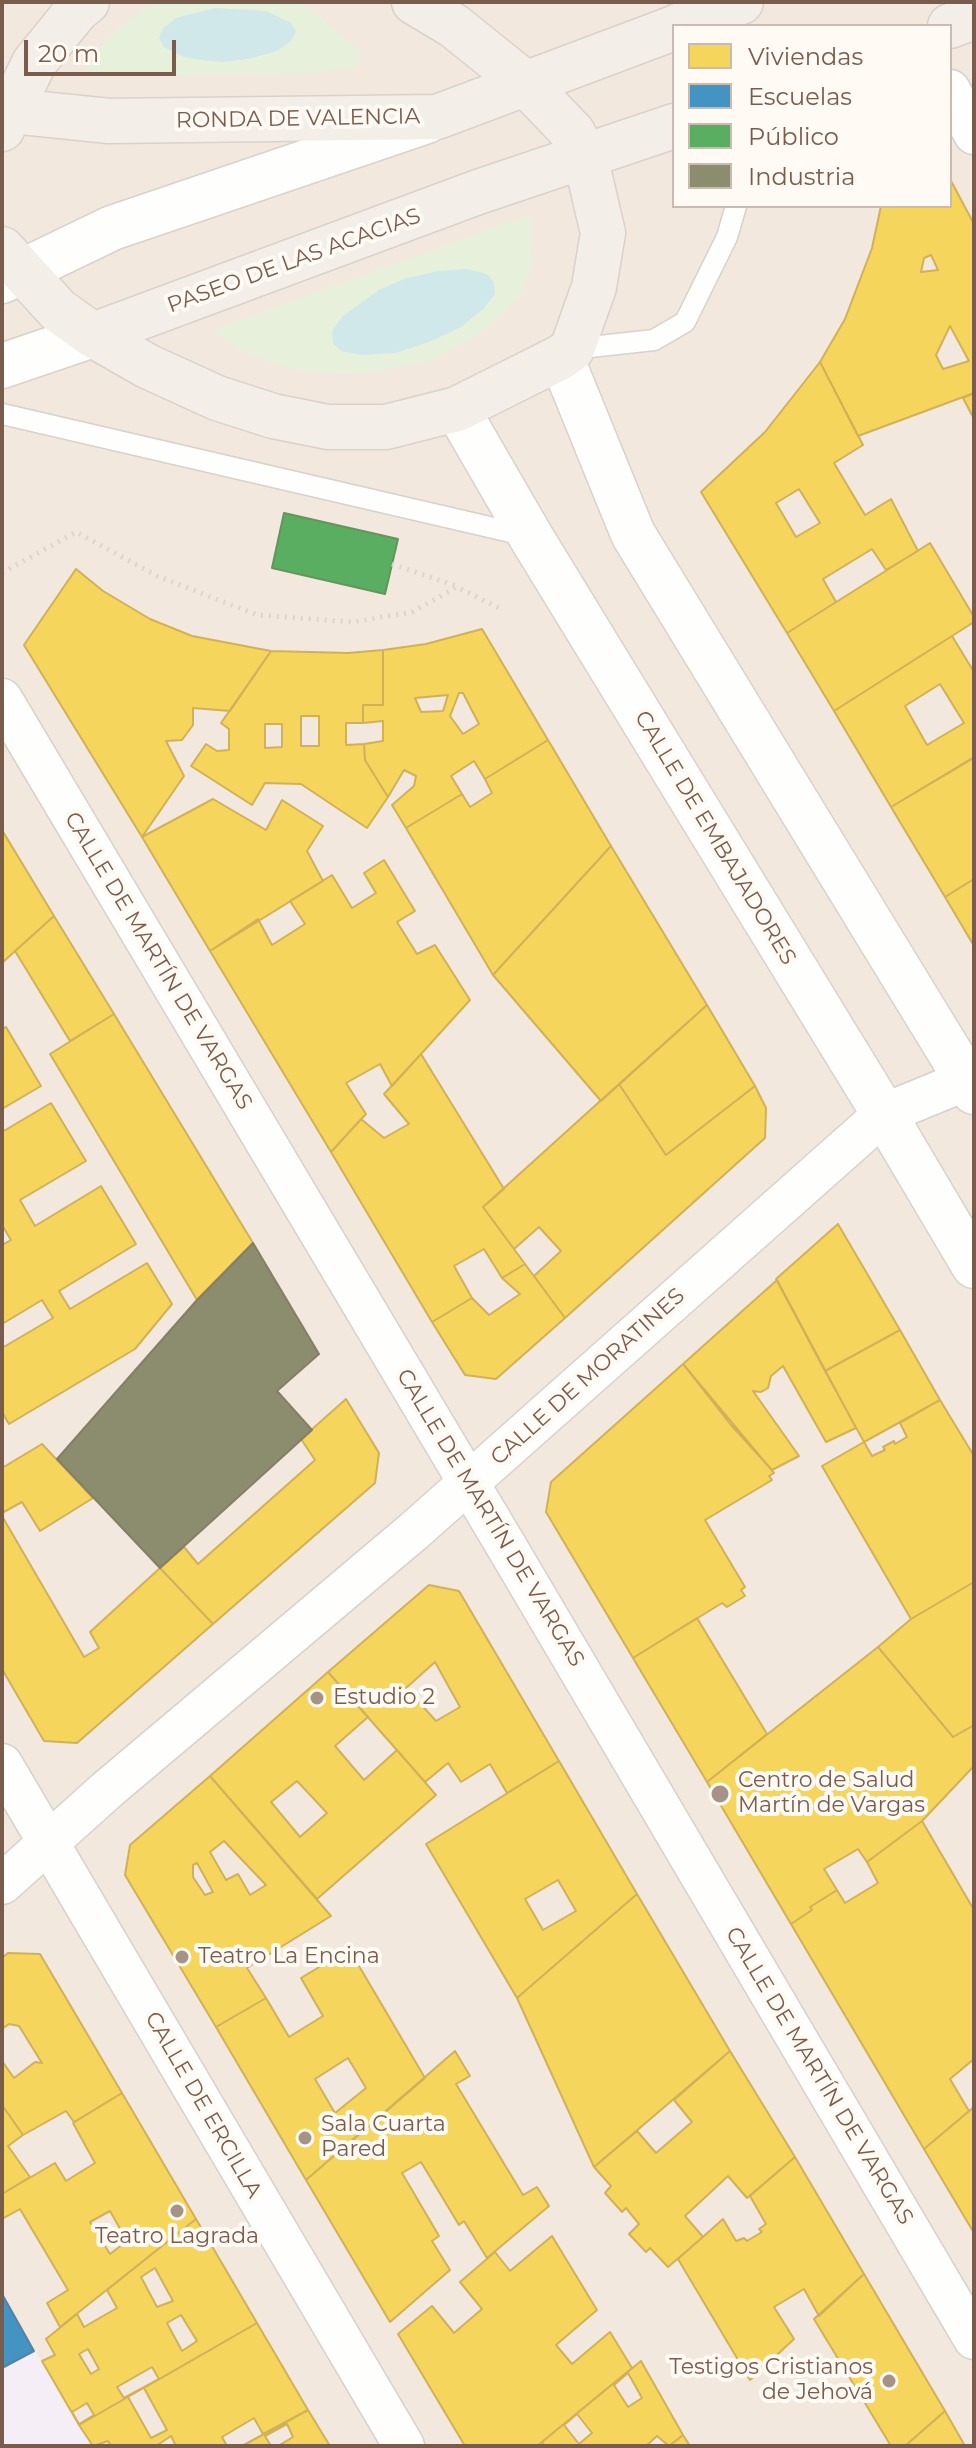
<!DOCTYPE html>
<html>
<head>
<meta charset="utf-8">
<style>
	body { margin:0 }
	#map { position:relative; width:976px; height:2448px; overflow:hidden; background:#f9f5f0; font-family:Montserrat,sans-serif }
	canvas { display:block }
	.frame { position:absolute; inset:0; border:4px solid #7a5c4d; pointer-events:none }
	.legend { position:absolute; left:672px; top:24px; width:280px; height:184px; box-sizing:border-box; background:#fffaf3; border:2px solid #cabbb1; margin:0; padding:10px 14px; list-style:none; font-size:24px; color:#7a5c4d }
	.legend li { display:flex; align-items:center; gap:16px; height:40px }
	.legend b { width:40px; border:2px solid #cabbb1 }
	.scale { position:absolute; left:24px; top:40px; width:152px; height:36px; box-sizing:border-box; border:4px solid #7a5c4d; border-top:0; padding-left:10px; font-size:24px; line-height:28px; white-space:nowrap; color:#7a5c4d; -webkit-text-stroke:6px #fffaf3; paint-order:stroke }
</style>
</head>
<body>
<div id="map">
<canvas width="976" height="2448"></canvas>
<div class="frame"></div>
<ul class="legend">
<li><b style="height:22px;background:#f6d55c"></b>Viviendas</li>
<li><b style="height:22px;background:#4393c3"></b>Escuelas</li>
<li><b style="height:22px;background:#5aae61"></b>Público</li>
<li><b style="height:22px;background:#8c8c6e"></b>Industria</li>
</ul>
<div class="scale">20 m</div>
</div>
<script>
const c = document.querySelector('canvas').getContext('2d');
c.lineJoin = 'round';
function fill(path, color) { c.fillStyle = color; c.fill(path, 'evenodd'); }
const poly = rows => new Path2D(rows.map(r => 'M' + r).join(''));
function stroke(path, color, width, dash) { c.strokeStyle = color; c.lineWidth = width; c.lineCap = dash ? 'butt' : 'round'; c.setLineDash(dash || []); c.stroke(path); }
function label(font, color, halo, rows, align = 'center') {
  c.font = font + ' Montserrat,sans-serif'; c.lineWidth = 8; c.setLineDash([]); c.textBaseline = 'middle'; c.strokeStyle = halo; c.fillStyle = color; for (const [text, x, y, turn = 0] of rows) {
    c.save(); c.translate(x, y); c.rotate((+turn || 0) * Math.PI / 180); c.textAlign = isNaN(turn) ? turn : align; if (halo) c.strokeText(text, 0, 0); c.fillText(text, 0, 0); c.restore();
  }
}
const residential = poly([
	[2,2,974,2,974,2446,2,2446],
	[674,26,950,26,950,206,674,206]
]);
const education = poly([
	[2,2294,79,2425,93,2446,2,2446]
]);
const green = poly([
	[160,2,289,2,311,8,361,53,357,67,312,73,81,76,108,37,148,6],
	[529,215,532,246,530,270,519,298,481,333,431,361,360,374,317,373,284,367,260,358,229,344,213,330]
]);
const water = poly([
	[215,8,266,11,291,23,296,31,292,40,277,51,248,59,223,62,201,60,184,57,164,47,159,38,162,30,176,18],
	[466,269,487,274,494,283,495,294,483,309,461,327,429,342,395,353,362,355,341,351,333,343,332,331,343,316,379,290,404,279,438,271]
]);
const homes = poly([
	[950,179,974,224,974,393,858,436,820,362,845,319,872,248,881,206,950,206,950,179],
	[931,255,938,270,921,272,924,258,931,255],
	[950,326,969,361,943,369,936,355,950,326],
	[820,362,863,445,834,463,865,515,891,499,918,551,886,570,872,549,823,579,836,602,787,633,701,492,765,432,820,362],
	[799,489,820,523,796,537,776,503,799,489],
	[974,393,974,419,963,398,974,393],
	[930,543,974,617,974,622,834,711,787,633,930,543],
	[76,569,103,591,150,619,192,636,271,651,230,711,193,708,193,725,182,740,166,741,184,776,142,837,24,645,76,569],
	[482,629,548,740,485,779,474,761,451,776,462,794,406,828,392,805,414,786,416,776,404,770,388,797,365,760,364,744,383,741,383,721,363,723,363,705,383,705,383,650,426,644,482,629],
	[459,693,463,693,479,724,463,734,450,716,459,693],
	[448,695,443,711,421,712,415,698,448,695],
	[952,636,974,672,974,757,891,807,834,711,952,636],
	[940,684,964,723,927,745,905,706,940,684],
	[383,650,383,705,363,705,363,723,346,723,346,745,364,744,365,760,388,797,367,828,301,784,265,783,252,805,191,766,206,744,217,751,229,750,229,729,221,723,271,651,348,653,383,650],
	[301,716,319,716,319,746,301,746,301,716],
	[265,724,282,724,282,747,265,748,265,724],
	[548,740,611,846,493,975,406,828,462,794,470,807,492,793,485,779,548,740],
	[974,758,974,879,945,897,891,807,974,758],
	[213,799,266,830,282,800,323,826,307,851,323,881,210,951,142,837,213,799],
	[2,830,54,916,2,963,2,830],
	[611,846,707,1005,601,1101,493,975,611,846],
	[384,860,415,911,397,922,417,954,435,945,470,1000,392,1086,380,1064,346,1083,366,1114,331,1152,210,951,258,919,272,945,305,924,290,901,332,875,352,908,376,893,364,873,384,860],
	[974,879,974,946,945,897,974,879],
	[54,916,114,1014,70,1041,15,951,54,916],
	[707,1005,755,1086,666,1155,619,1084,707,1005],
	[114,1014,253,1243,197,1300,50,1054,114,1014],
	[6,1027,41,1086,2,1109,2,1030,6,1027],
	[421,1054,504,1189,483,1207,525,1264,502,1278,484,1249,454,1266,472,1298,432,1322,331,1152,361,1119,384,1138,409,1124,384,1094,421,1054],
	[619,1084,666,1155,755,1086,766,1108,765,1138,565,1318,534,1276,561,1251,539,1227,514,1249,483,1207,619,1084],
	[51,1103,86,1161,20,1200,35,1226,101,1186,136,1244,59,1291,70,1309,147,1263,172,1304,135,1349,9,1424,2,1412,2,1348,53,1318,42,1300,2,1324,2,1245,11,1240,2,1225,2,1132,51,1103],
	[838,1224,900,1330,825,1371,776,1279,838,1224],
	[525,1264,565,1318,496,1379,465,1375,432,1322,472,1298,489,1315,520,1294,502,1278,525,1264],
	[777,1280,856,1428,826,1442,783,1366,771,1376,768,1388,761,1392,753,1391,799,1456,772,1470,731,1425,683,1364,777,1280],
	[900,1330,940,1400,864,1442,825,1371,900,1330],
	[683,1364,774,1473,769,1476,772,1480,705,1520,745,1587,741,1590,745,1596,727,1607,722,1603,633,1658,546,1512,551,1482,683,1364],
	[346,1399,379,1453,375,1483,213,1624,160,1568,184,1547,198,1564,315,1460,301,1439,346,1399],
	[940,1400,974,1456,974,1582,911,1619,822,1466,864,1442,872,1456,885,1450,883,1447,894,1441,895,1444,907,1437,900,1423,940,1400],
	[42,1444,93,1498,40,1531,22,1502,2,1513,2,1468,42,1444],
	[2,1516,84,1657,99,1648,90,1632,160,1568,213,1624,77,1743,44,1741,2,1669,2,1516],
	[974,1582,974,1725,953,1737,878,1647,911,1619,974,1582],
	[429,1585,459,1591,559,1761,507,1793,490,1764,461,1782,448,1763,425,1782,328,1672,429,1585],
	[435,1662,460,1707,436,1721,406,1688,435,1662],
	[697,1618,767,1734,707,1782,633,1658,697,1618],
	[878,1647,953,1737,974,1725,974,1766,922,1821,867,1862,858,1849,824,1869,837,1890,810,1907,812,1910,791,1924,707,1782,878,1647],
	[328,1672,368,1717,335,1746,364,1780,397,1750,436,1795,317,1899,210,1776,328,1672],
	[297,1781,327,1813,300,1837,271,1802,297,1781],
	[559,1761,637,1894,517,1998,426,1844,559,1761],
	[558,1880,576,1911,543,1930,525,1899,558,1880],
	[210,1776,331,1916,247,1968,266,1998,216,2027,125,1875,130,1845,210,1776],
	[224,1841,266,1885,250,1895,238,1874,226,1880,210,1852,224,1841],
	[197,1863,213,1892,205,1895,193,1877,193,1865,197,1863],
	[922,1821,974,1910,974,2059,950,2079,969,2111,924,2149,791,1924,812,1910,810,1907,837,1890,845,1903,878,1883,867,1862,922,1821],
	[637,1894,730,2051,594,2167,517,1998,637,1894],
	[349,1949,425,2078,306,2180,216,2027,266,1998,289,2037,323,2016,301,1978,349,1949],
	[348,2058,366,2088,335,2113,315,2079,348,2058],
	[8,1953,40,1954,122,2093,74,2122,66,2111,23,2135,2,2105,2,2061,14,2078,35,2062,42,2063,19,2026,9,2024,2,2029,2,1958,8,1953],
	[455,2051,470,2076,456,2084,523,2195,537,2187,549,2206,487,2258,464,2221,459,2225,421,2162,402,2173,439,2236,432,2241,450,2270,390,2322,306,2180,455,2051],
	[730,2051,795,2157,747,2198,728,2176,685,2216,703,2237,668,2267,650,2248,646,2252,629,2234,639,2224,626,2208,622,2212,605,2193,611,2186,594,2167,637,2131,656,2153,692,2122,674,2100,730,2051],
	[122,2093,196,2219,60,2327,47,2303,68,2290,20,2209,2,2219,2,2194,55,2163,66,2181,95,2163,73,2123,122,2093],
	[110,2211,127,2241,110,2254,90,2222,110,2211],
	[2,2105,23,2135,8,2146,30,2177,2,2194,2,2105],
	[974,2107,974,2233,924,2149,974,2107],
	[795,2157,864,2274,819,2316,804,2289,774,2307,794,2339,750,2380,678,2259,723,2219,736,2241,744,2238,747,2241,762,2232,759,2229,766,2224,750,2196,795,2157],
	[196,2219,257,2323,79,2425,42,2361,55,2355,46,2339,77,2314,84,2327,117,2308,107,2290,196,2219],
	[155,2268,173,2301,157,2307,141,2277,155,2268],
	[181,2315,197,2341,182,2351,167,2323,181,2315],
	[88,2349,99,2369,91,2374,79,2354,88,2349],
	[152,2367,159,2379,124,2398,117,2387,152,2367],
	[87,2403,94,2415,79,2424,72,2412,87,2403],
	[552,2236,597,2310,556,2345,572,2364,610,2332,632,2368,537,2446,465,2446,398,2334,432,2306,454,2333,482,2309,460,2282,495,2252,510,2271,552,2236],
	[864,2274,945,2411,905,2446,891,2446,814,2319,864,2274],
	[257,2323,308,2410,263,2434,254,2418,222,2437,227,2446,176,2446,171,2436,156,2446,111,2446,108,2441,93,2446,79,2425,128,2397,151,2438,167,2430,144,2388,257,2323],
	[641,2361,683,2435,669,2446,657,2436,646,2446,545,2446,542,2442,537,2446,641,2361],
	[628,2373,642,2398,628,2407,614,2385,628,2373],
	[577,2414,592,2433,579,2444,564,2425,577,2414],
	[308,2410,330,2446,278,2446,293,2437,287,2424,265,2436,271,2446,242,2446,308,2410],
	[945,2411,965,2446,905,2446,936,2419,945,2411],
	[683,2435,690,2446,669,2446,683,2435]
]);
const schools = poly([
	[2,2294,34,2351,2,2368,2,2294]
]);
const public = poly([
	[284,513,398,539,385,594,272,568,284,513]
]);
const industry = poly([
	[253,1243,319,1354,277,1391,312,1430,160,1568,57,1459,197,1300,253,1243]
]);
const path = poly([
	[392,564,456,586],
	[2,573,76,532,157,576,257,615,353,622,412,612,457,587,501,609]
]);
const service = poly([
	[572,349,654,340,685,322,727,237,736,206],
	[2,414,528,536]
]);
const minor = poly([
	[950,90,974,134],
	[2,699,508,1549,974,2339],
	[2,1764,404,2446],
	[2,1884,108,1789,414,1531,884,1114,974,1077]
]);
const secondary = poly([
	[2,281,112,228,427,121],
	[561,357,633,534,974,1092],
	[2,366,93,335],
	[457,409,531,537,884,1114,974,1266]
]);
const primary = poly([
	[678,26,741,2],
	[950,26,974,17],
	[2,110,109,121,437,117,674,28],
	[2,129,34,63,77,10,87,2],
	[2,249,58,310,93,335,147,366,217,398,273,416,328,427,386,427,457,409,561,357,572,349,594,287,603,233,585,156,573,133,525,83,454,26,414,2],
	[93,335,478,192,674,126]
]);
const markers = [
	[317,1698,8,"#a69286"],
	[720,1794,10,"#a69286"],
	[182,1957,8,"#a69286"],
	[305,2138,8,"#a69286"],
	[177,2211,8,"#a69286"],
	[889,2381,8,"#a69286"]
];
const streetNames = [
	["RONDA DE VALENCIA",298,119,-1],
	["PASEO DE LAS ACACIAS",294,261,-20],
	["CALLE DE EMBAJADORES",715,838,59],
	["CALLE DE MARTÍN DE VARGAS",158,961,59],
	["CALLE DE MORATINES",588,1377,-42],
	["CALLE DE MARTÍN DE VARGAS",490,1518,59],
	["CALLE DE MARTÍN DE VARGAS",819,2076,59],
	["CALLE DE ERCILLA",203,2105,60]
];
const poiNames = [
	["Estudio 2",333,1698],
	["Centro de Salud",738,1781],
	["Martín de Vargas",738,1806],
	["Teatro La Encina",198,1957],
	["Sala Cuarta",321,2125],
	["Pared",321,2150],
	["Teatro Lagrada",177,2237,"center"],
	["Testigos Cristianos",873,2368,"right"],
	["de Jehová",873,2393,"right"]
];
fill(residential, '#f2e8de');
fill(education, '#f6eef6');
fill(green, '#e7f0db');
fill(water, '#d0e8ea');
fill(homes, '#f6d55c');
stroke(homes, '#d1b158', 2);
fill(schools, '#4393c3');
stroke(schools, '#5482a0', 2);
fill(public, '#5aae61');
stroke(public, '#64955b', 2);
fill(industry, '#8c8c6e');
stroke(industry, '#877e64', 2);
stroke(service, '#d7d1cb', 23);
stroke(minor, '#d7d1cb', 43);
stroke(secondary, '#d9d2cb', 47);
stroke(primary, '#dad1cc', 47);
stroke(path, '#dcd5d0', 5, [2, 6]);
stroke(service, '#fefefd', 20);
stroke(minor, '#fefefd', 40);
stroke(secondary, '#fefefd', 44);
stroke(primary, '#f3eee8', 44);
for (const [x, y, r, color] of markers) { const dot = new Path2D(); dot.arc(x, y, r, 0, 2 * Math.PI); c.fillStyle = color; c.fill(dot); stroke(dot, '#fffaf3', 3); }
label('22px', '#7a5c4d', '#fffaf3', streetNames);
label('22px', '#7a5c4d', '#fffaf3', poiNames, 'left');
</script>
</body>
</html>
